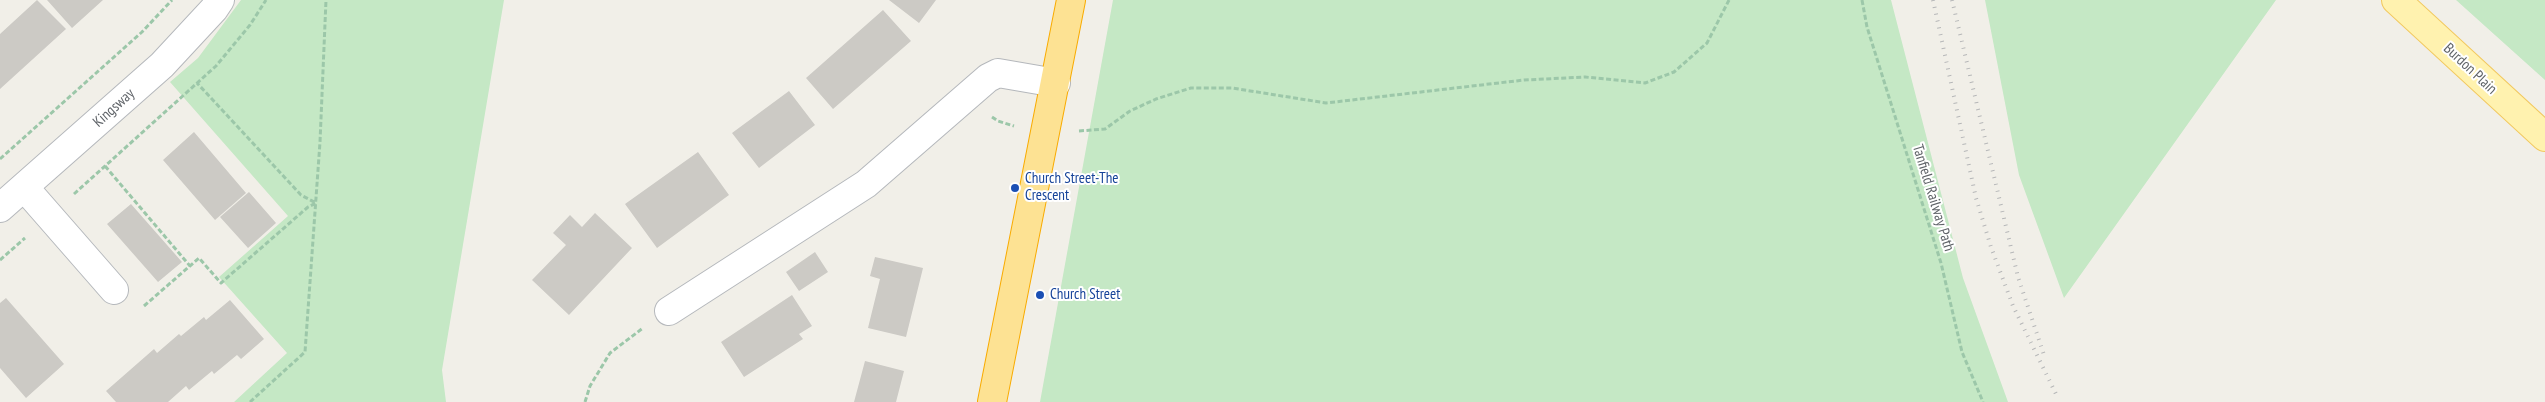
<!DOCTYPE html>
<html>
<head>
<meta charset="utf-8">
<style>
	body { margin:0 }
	canvas { display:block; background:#f1efe8 }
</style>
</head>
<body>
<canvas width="2545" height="402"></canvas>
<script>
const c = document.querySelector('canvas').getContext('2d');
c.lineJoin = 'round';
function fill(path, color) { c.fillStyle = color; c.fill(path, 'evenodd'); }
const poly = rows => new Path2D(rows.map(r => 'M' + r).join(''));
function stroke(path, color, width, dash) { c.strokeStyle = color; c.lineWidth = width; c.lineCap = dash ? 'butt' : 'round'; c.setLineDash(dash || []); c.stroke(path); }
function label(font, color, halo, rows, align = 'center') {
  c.font = font + ' "PT Sans Narrow",sans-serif'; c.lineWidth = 4; c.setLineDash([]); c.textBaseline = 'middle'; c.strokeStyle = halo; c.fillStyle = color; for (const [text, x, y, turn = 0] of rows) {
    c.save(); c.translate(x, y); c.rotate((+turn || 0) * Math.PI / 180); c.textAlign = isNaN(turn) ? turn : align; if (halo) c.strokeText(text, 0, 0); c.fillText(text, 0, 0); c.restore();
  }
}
const green = poly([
	[241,0,504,0,442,370,446,402,234,402,287,353,219,277,288,216,170,82,198,58],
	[1113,0,1891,0,1963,278,2008,402,1040,402],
	[1985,0,2276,0,2064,298,2019,175],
	[2456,0,2545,0,2545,80]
]);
const building = poly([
	[37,0,66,29,0,89,0,34],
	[47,0,103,0,72,28],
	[889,0,936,0,919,23],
	[883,10,911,41,833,109,806,78],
	[789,91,815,125,759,168,732,133],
	[194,132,246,193,215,220,163,160],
	[698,152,729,195,657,248,625,204],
	[249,192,276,223,248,248,220,217],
	[131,204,182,262,158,282,107,224],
	[595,213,632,248,569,315,532,280,566,245,553,233,570,215,582,227],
	[815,252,828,272,799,291,786,272],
	[875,257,923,268,906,337,868,328,880,279,870,276],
	[792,295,812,326,799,334,803,339,744,377,721,342],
	[6,298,64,364,26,398,0,368,0,303],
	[230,300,264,339,241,359,237,355,214,374,212,371,189,390,186,386,168,402,116,402,106,391,154,349,157,353,179,334,181,336,204,317,206,320],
	[865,361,904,371,896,402,854,402]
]);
const path = poly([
	[1862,0,1867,27,1941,263,1962,352,1983,402],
	[992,117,998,121,1014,126],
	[1079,131,1105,129,1130,111,1156,99,1191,88,1232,88,1326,103,1524,80,1585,77,1645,83,1674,72,1707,43,1729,0],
	[0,159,142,32,172,0],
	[105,166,190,266],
	[74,194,216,66,250,25,266,0],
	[0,260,25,238],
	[144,306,199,258,221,283,308,207,316,203,301,195,197,83],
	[250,402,305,352,320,142,326,0],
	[585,402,590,386,610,353,643,328]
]);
const minor = poly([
	[24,187,114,290],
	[0,208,162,65,214,9,220,0],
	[669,311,866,184,988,78,998,73,1056,83]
]);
const major = poly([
	[2396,0,2545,137]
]);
const highway = poly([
	[992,402,1071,0]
]);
const rail = poly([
	[1933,0,1976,198,1991,247,2013,306,2057,396],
	[1952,0,2018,277,2044,355]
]);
const markers = [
	[1015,188,5,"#1a4fb4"],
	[1040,295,5,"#1a4fb4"]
];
const streetNames = [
	["Burdon Plain",2470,69,43],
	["Kingsway",114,108,-42],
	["Tanfield Railway Path",1933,198,73]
];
const transitNames = [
	["Church Street-The",1025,179],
	["Crescent",1025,196],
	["Church Street",1050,295]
];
fill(green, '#c5e8c5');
fill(building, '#cccac5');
stroke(minor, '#b5b8bc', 30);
stroke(major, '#f2c960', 30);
stroke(highway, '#f9ab00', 30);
stroke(path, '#9cc7a9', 3, [5, 2.5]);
stroke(minor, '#fff', 28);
stroke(major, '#fff2af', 28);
stroke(highway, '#fde293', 28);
stroke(rail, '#b6b7b8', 4, [1, 6]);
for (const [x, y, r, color] of markers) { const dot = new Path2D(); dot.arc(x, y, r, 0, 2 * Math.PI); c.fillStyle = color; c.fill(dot); stroke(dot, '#fff', 2); }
label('15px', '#5f6368', '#fff', streetNames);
label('15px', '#164399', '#fff', transitNames, 'left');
</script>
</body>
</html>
